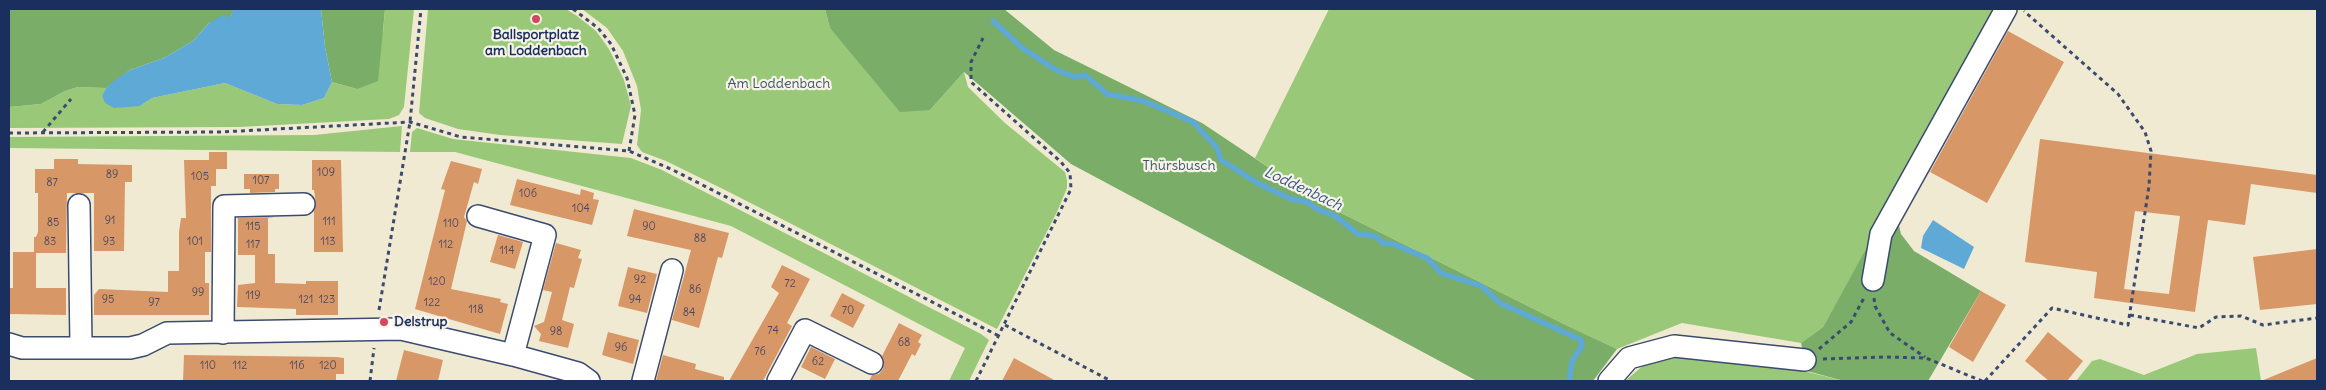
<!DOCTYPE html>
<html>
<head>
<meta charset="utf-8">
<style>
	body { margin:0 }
	#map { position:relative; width:2326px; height:390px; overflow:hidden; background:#f1ead3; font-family:Delius,sans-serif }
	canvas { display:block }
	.frame { position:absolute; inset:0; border:10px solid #1b2f5e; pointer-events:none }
</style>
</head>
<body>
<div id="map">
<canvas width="2326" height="390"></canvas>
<div class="frame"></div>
</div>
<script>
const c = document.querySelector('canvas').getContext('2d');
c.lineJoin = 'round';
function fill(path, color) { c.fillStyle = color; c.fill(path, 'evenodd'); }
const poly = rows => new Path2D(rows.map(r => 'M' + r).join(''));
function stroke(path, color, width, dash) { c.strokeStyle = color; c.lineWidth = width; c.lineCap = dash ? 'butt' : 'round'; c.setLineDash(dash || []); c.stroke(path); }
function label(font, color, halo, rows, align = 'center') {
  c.font = font + ' Delius,sans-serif'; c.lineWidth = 4.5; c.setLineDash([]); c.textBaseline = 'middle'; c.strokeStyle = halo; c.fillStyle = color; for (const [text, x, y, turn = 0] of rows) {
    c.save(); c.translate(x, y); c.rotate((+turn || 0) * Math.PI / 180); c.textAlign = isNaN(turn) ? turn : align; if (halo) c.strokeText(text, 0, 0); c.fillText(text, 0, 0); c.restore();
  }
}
const green = poly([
	[385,9,414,9,404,107,399,115,389,119,240,127,9,128,9,107,41,104,65,91,78,87,106,88,102,97,140,106,152,98,225,83,277,104,302,105,324,98,332,82,357,89,383,31],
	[428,9,566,9,577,16,596,31,609,49,624,80,631,106,622,144,500,135,458,129,425,118,419,113],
	[582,9,825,9,830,28,930,110,964,72,968,87,1005,123,1065,172,1067,180,1067,188,1057,212,997,329,727,191,666,161,642,152,637,145,641,110,637,86,623,51,607,28],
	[1329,9,2001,9,1823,327,1801,343,1682,323,1617,349,1568,326,1325,205,1255,158],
	[402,126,400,152,9,148,9,137,314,135],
	[417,128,453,139,631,158,662,170,820,251,981,334,989,340,969,381,949,381,965,348,731,226,455,152,410,152,412,132],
	[2256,348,2261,381,2076,381,2092,361,2100,359,2144,375,2197,354],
	[1685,351,1772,363,1844,381,1625,381,1645,364]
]);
const forest = poly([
	[9,9,233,9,233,11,231,17,209,23,193,41,164,58,130,70,106,88,78,87,65,91,41,104,9,107],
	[321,9,385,9,378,81,357,89,332,82,325,47],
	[825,9,1004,9,1054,50,1202,123,1325,205,1568,326,1617,349,1593,381,1477,381,1071,164,964,72,930,110,900,112,830,28],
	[1893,200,1901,234,1914,251,1981,291,1928,381,1844,381,1807,371,1801,343,1823,327]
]);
const water = poly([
	[233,9,321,9,325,47,332,82,324,98,302,105,277,104,225,83,152,98,140,106,114,108,105,103,102,96,106,88,115,80,130,70,164,58,193,41,209,23,221,16,231,17],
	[1933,220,1974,247,1964,269,1921,248,1923,236]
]);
const stream = poly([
	[993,21,1021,47,1056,70,1075,77,1085,75,1107,94,1144,101,1193,122,1217,148,1221,160,1259,184,1291,199,1307,202,1317,209,1335,216,1358,234,1375,236,1383,243,1393,244,1427,258,1441,273,1481,286,1500,303,1581,340,1582,346,1572,361,1569,381]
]);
const building = poly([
	[2008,31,2064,62,1987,203,1930,172],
	[2040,139,2317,175,2317,193,2251,184,2245,225,2208,220,2195,312,2094,298,2097,272,2025,262],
	[2135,211,2180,216,2169,294,2124,289],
	[209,152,227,152,227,169,216,169,216,186,211,186,211,252,205,252,205,283,209,283,209,315,94,315,94,295,99,289,168,292,168,271,179,271,179,232,181,218,186,218,184,160,209,160],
	[54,159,78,159,78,164,132,165,132,182,125,182,124,251,94,251,94,193,67,193,66,253,36,253,36,288,66,288,66,315,9,314,9,288,13,288,13,252,34,252,34,237,36,237,38,232,38,193,35,193,35,169,54,169],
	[312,160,341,160,343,252,314,252,314,211,316,204,314,190,312,190],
	[451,161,482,169,478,184,474,182,464,217,467,221,451,289,501,299,500,302,508,304,500,334,415,309,445,190,441,189],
	[244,174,279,174,279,189,275,189,275,192,250,193,250,189,244,189],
	[517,179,580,195,581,189,594,193,593,199,599,200,592,225,510,205],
	[634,209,729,233,722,258,718,257,699,328,672,320,691,250,627,236],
	[275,217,268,218,268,254,275,254,275,283,306,284,306,281,338,281,338,315,296,315,296,309,237,307,238,285,255,283,255,255,238,255,238,218],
	[498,235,523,242,515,269,490,262],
	[556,243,581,250,578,258,582,259,574,288,570,287,562,320,574,324,568,348,539,341,541,334,534,326,544,322,552,292,543,290],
	[2317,249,2317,304,2260,310,2253,257],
	[782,265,810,279,787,323,792,326,763,381,729,381,779,293,771,287],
	[628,267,657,274,647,313,618,306],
	[1981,291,2006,305,1973,362,1949,347],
	[842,293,865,305,853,328,830,316],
	[899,323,922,335,918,342,921,344,915,356,912,354,898,381,869,381,872,375,879,374,883,369,884,363,882,356],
	[608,332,639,340,633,364,602,355],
	[2048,332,2083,361,2067,381,2049,381,2025,361],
	[811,347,835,359,825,379,801,367],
	[404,350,443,360,438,381,396,381],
	[184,355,336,357,344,358,344,374,336,374,336,381,183,381],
	[663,355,696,364,695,369,724,377,724,381,656,381],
	[1014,358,1056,381,1002,381],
	[2317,358,2317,381,2261,381]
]);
const path = poly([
	[573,9,598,28,611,44,627,78,635,115,629,151],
	[43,132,71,99],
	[9,133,221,132,410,122,461,137,629,151,673,170,999,336],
	[1874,298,1875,306,1890,333,1925,357],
	[379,310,410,122,421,9],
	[2130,315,2199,328,2216,317,2241,316,2263,325,2317,318],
	[1005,325,1111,381],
	[1819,349,1851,322,1865,296],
	[1823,359,1885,357,1926,358,1982,381],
	[370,381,374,348],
	[976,381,1071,189,1070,173,1061,162,971,82,971,62,983,38],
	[1985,381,2052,308,2128,325,2149,186,2151,151,2145,132,2118,94,2024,11]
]);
const minor = poly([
	[79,205,81,346],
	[478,216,545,235,513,355],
	[1873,280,1881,234,2006,9],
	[223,333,224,206,304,204],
	[9,344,22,348,130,348,143,345,167,333,401,329,513,355,578,373,589,381],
	[643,381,672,270],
	[778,381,805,330,872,363],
	[1609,381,1629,358,1674,346,1805,360]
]);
const markers = [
	[536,19,5,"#d1495b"],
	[384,322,5,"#d1495b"]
];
const numberNames = [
	["109",326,173],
	["89",112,175],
	["105",200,177],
	["107",261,181],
	["87",52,183],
	["106",528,194],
	["104",581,209],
	["91",110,221],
	["111",329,222],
	["85",53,223],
	["110",451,224],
	["115",253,227],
	["90",649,227],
	["88",700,239],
	["83",50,242],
	["93",109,242],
	["101",195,242],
	["113",328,242],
	["117",253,245],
	["112",446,245],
	["114",507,251],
	["92",640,280],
	["120",437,282],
	["72",790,284],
	["86",695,290],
	["99",198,293],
	["119",253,296],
	["95",108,300],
	["121",306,300],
	["123",327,300],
	["94",635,300],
	["97",154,303],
	["122",432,303],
	["118",476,310],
	["70",848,311],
	["84",689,313],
	["74",773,331],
	["98",556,332],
	["68",904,343],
	["96",621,348],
	["76",760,352],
	["62",818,362],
	["110",208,366],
	["112",240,366],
	["116",297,366],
	["120",328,366]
];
const poiNames = [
	["Ballsportplatz",536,35],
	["am Loddenbach",536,51],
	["Delstrup",394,322,"left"]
];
const parkNames = [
	["Am Loddenbach",779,84],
	["Thürsbusch",1179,166]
];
const waterNames = [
	["Loddenbach",1303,189,25]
];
fill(green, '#99c978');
fill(forest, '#7aad68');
fill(water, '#5ea9d6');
stroke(stream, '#5ea9d6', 5.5);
fill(building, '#d89766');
stroke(minor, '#3b4b70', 24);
stroke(path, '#3b4b70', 3, [4, 4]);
stroke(minor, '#fff', 21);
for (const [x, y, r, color] of markers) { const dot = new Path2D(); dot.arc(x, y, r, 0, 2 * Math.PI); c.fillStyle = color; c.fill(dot); stroke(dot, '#f7f3e8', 2); }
label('11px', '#4a4960', null, numberNames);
label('bold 14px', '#1b2f5e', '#f7f3e8', poiNames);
label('14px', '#3a5664', '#f7f3e8', parkNames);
label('italic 15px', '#2f5482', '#f7f3e8', waterNames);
</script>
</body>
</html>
